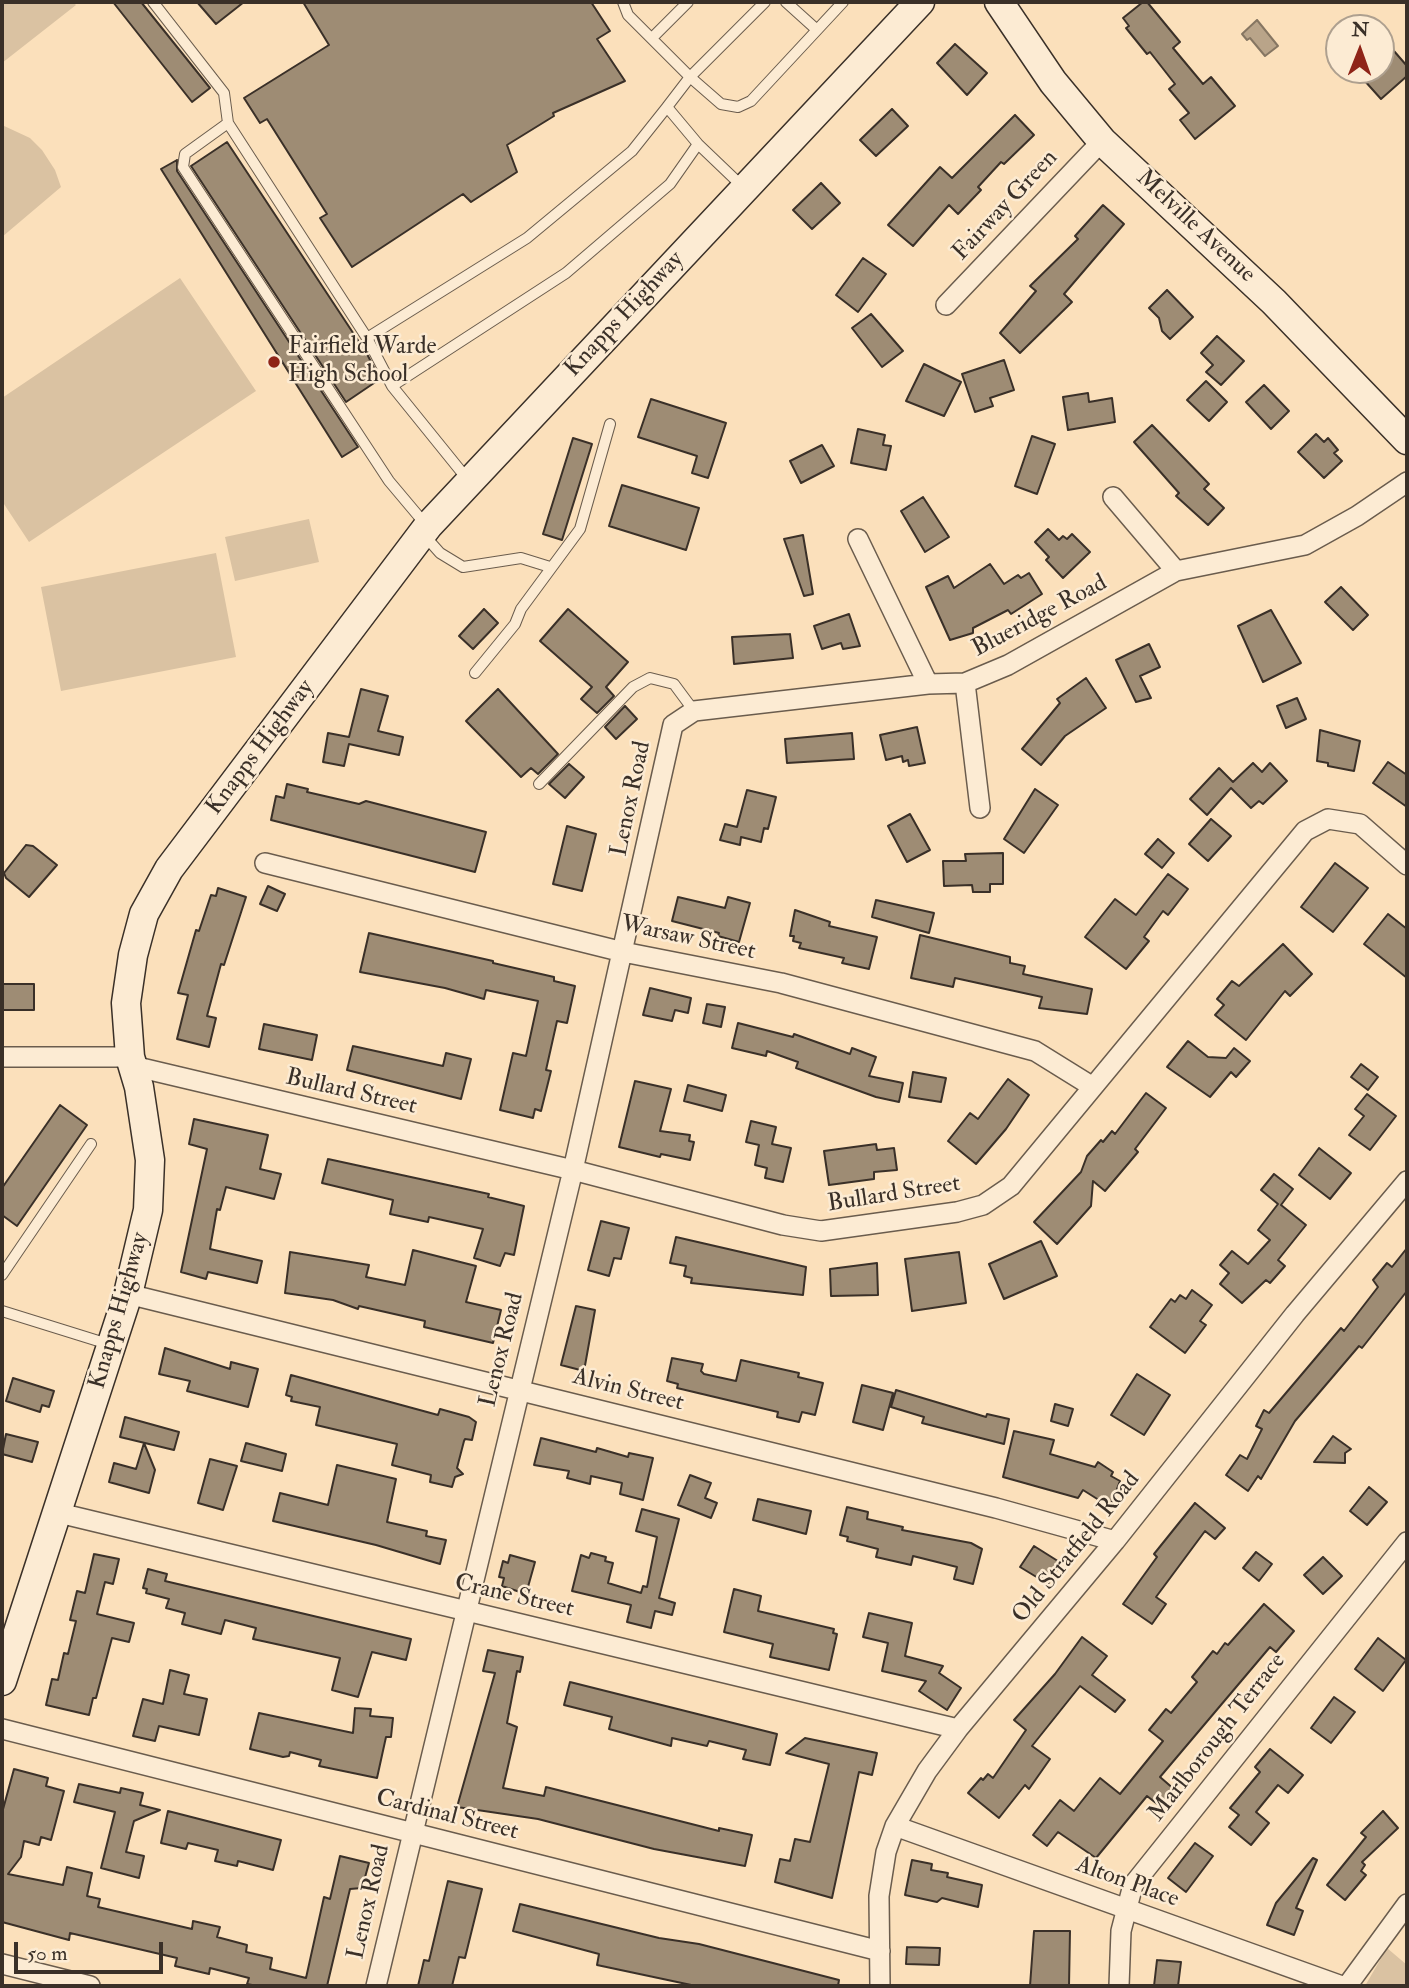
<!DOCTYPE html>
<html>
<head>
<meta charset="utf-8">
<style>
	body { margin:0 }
	#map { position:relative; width:1409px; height:1988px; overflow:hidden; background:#fbe0bb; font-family:"IM FELL Double Pica",serif }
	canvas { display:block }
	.frame { position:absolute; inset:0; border:4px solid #3a3028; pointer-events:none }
	.north { position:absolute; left:1325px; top:14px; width:70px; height:70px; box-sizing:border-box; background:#fcebd3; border:2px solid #aea08f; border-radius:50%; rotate:1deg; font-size:19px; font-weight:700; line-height:28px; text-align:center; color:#3a3028 }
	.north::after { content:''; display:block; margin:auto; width:24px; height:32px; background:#8f2418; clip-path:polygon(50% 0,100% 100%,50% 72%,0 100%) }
	.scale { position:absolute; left:14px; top:1942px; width:149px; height:32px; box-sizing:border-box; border:4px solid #3a3028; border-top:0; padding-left:9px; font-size:21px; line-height:24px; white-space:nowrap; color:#3a3028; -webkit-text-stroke:5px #fcebd3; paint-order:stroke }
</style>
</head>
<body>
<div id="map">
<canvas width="1409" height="1988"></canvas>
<div class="frame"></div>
<div class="north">N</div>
<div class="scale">50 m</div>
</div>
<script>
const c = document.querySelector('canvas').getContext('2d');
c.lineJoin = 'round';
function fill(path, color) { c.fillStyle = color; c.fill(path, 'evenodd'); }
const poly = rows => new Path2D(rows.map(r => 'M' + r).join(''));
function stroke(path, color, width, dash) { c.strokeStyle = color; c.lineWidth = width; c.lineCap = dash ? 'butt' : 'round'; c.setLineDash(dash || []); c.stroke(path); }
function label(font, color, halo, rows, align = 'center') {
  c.font = font + ' "IM FELL Double Pica",serif'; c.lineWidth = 5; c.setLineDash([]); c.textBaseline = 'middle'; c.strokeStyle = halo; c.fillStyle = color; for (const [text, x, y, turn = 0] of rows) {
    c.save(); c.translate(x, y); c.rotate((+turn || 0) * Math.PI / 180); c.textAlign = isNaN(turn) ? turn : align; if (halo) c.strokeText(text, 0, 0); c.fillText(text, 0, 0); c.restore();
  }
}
const green = poly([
	[2,2,73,2,76,5,2,63],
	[2,125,30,138,42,150,55,170,61,187,2,237],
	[180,278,256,391,29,542,2,501,2,398],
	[309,519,319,562,235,581,225,537],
	[216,553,236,657,61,691,41,587],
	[1387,1948,1407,1965,1407,1986,1365,1986]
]);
const water = poly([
	[1257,20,1278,46,1265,56,1250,38,1247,40,1242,34,1257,20]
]);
const building = poly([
	[113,2,141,2,210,88,192,102,113,2],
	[197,2,244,2,216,24,197,2],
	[303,2,591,2,610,31,597,39,625,81,553,113,554,116,507,145,517,172,471,202,463,194,352,267,320,218,327,214,267,119,260,123,244,98,329,45,303,2],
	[1143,2,1147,2,1180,42,1173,48,1203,84,1211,77,1235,106,1195,139,1180,120,1189,113,1169,89,1175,84,1150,52,1147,54,1126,28,1129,26,1123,18,1143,2],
	[1381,36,1407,66,1407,76,1381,99,1355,70,1381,70,1381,36],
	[955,44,987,73,967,95,937,63,955,44],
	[892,109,908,126,876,156,860,140,892,109],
	[1015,115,1034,135,1004,164,1001,162,978,187,981,190,958,214,949,205,913,246,888,225,940,167,952,178,1015,115],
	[227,142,367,354,380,379,346,402,191,166,227,142],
	[177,160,177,171,358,447,342,457,161,169,177,160],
	[821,183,840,203,812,229,793,210,821,183],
	[1103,205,1124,224,1064,294,1072,302,1020,353,1000,333,1036,291,1030,286,1078,239,1075,236,1103,205],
	[863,258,886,274,858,312,836,295,863,258],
	[1167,290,1193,317,1170,339,1162,331,1159,318,1149,308,1167,290],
	[871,314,903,351,882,367,852,328,871,314],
	[1217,336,1244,361,1221,385,1206,372,1213,365,1201,353,1217,336],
	[1004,360,1014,390,990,398,993,406,975,412,962,374,1004,360],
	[924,364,961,382,944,416,906,401,924,364],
	[1206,381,1227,402,1209,421,1187,400,1206,381],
	[1264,385,1289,411,1271,429,1246,402,1264,385],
	[1088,393,1089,402,1112,398,1115,422,1068,430,1063,397,1088,393],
	[651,399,726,423,708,478,692,473,697,456,638,437,651,399],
	[1152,425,1209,484,1204,489,1224,508,1208,525,1176,496,1179,493,1134,442,1152,425],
	[858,429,885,435,883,445,891,446,886,470,851,463,858,429],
	[1316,434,1324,442,1328,438,1338,450,1334,453,1342,461,1324,478,1298,452,1316,434],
	[1032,436,1055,444,1037,494,1015,486,1032,436],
	[573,438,592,444,562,540,543,534,573,438],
	[822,445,834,466,801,483,790,461,822,445],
	[622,485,699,508,686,550,609,526,622,485],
	[923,497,949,537,925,552,901,511,923,497],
	[1048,529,1059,540,1063,536,1067,539,1072,534,1090,552,1063,578,1046,560,1049,557,1035,542,1048,529],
	[803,535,813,594,804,596,784,539,803,535],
	[990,564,1004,584,1018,575,1021,578,1029,573,1042,594,1011,614,1008,610,973,628,973,633,950,640,926,587,948,576,954,588,990,564],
	[1341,587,1368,615,1353,630,1325,602,1341,587],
	[484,609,498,623,473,649,459,636,484,609],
	[568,609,628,662,606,687,614,696,597,713,581,699,592,687,540,641,568,609],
	[1271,610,1301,663,1263,682,1238,626,1271,610],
	[849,614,860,646,843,649,841,643,822,649,814,626,849,614],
	[790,634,793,658,734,664,732,637,790,634],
	[1149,644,1160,667,1140,676,1151,698,1136,702,1116,660,1149,644],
	[1086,678,1106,708,1065,736,1041,765,1022,749,1060,703,1057,699,1086,678],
	[361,689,388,696,378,731,403,737,399,755,349,744,344,766,323,762,328,733,349,737,361,689],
	[498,689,558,754,538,774,531,768,521,777,466,721,498,689],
	[1297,698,1306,719,1286,728,1277,706,1297,698],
	[625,706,637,719,616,739,605,727,625,706],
	[917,727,925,763,909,766,908,760,903,762,902,756,886,760,880,735,917,727],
	[1320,730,1360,741,1354,771,1328,766,1328,763,1317,761,1320,730],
	[852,733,854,759,787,763,785,739,852,733],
	[1388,762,1407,775,1407,807,1373,783,1388,762],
	[1253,763,1262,772,1270,763,1287,781,1263,804,1259,801,1251,808,1231,788,1207,815,1190,799,1219,768,1233,782,1253,763],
	[569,764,584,777,565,798,549,784,569,764],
	[287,784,308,789,307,792,359,804,366,801,486,832,475,872,271,820,276,796,284,798,287,784],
	[1035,789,1058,805,1024,853,1004,839,1035,789],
	[747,790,776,797,768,829,764,828,761,842,741,837,740,845,720,840,725,824,737,827,747,790],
	[910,814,930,850,907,862,888,826,910,814],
	[1211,819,1231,836,1208,861,1189,844,1211,819],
	[567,826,596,834,582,891,553,884,567,826],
	[1158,839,1174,853,1162,868,1145,854,1158,839],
	[26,845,33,846,57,865,29,897,6,878,4,873,26,845],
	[1003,853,1003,884,990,884,990,892,973,892,972,885,944,886,943,861,966,861,965,854,1003,853],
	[1335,863,1368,888,1333,932,1301,907,1335,863],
	[1168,874,1188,889,1168,915,1163,911,1144,937,1149,941,1126,969,1085,937,1115,899,1136,915,1168,874],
	[268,886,285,894,277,911,260,904,268,886],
	[218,888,246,897,224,965,221,964,207,1016,216,1018,209,1047,177,1039,188,995,178,993,196,930,199,931,211,895,216,896,218,888],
	[678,897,725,908,728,897,750,903,739,942,718,936,719,933,672,921,678,897],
	[876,900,934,913,929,933,872,917,876,900],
	[795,910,830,922,829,926,877,937,869,969,842,963,844,958,799,948,801,943,793,941,794,936,790,936,795,910],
	[1388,914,1407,929,1407,978,1364,944,1388,914],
	[369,933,493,961,493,963,554,977,554,981,575,986,567,1023,557,1021,546,1070,551,1071,541,1111,535,1109,533,1118,500,1110,513,1053,526,1056,538,1001,486,990,484,999,445,988,360,972,369,933],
	[920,935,1010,957,1010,963,1025,966,1023,974,1092,989,1087,1014,1039,1008,1042,997,955,978,953,987,911,978,920,935],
	[1283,944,1312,974,1290,996,1285,991,1246,1040,1215,1015,1224,1005,1217,999,1232,981,1239,986,1283,944],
	[2,984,34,984,34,1010,2,1010,2,984],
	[650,988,691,998,688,1013,675,1010,672,1021,643,1015,650,988],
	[707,1004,725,1007,721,1027,703,1023,707,1004],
	[738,1023,793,1037,794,1034,850,1054,852,1048,876,1057,869,1076,903,1083,899,1102,876,1097,796,1068,798,1062,767,1051,766,1056,732,1048,738,1023],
	[264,1024,317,1035,312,1060,259,1049,264,1024],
	[1188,1041,1208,1057,1226,1058,1234,1048,1250,1061,1236,1077,1231,1072,1210,1097,1167,1067,1188,1041],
	[353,1046,443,1066,446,1053,471,1059,461,1099,347,1070,353,1046],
	[1361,1064,1378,1077,1368,1090,1351,1077,1361,1064],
	[913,1072,946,1078,941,1102,909,1097,913,1072],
	[1008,1079,1029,1095,1006,1129,976,1164,948,1141,970,1113,978,1119,1008,1079],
	[635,1081,671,1089,660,1131,690,1135,689,1141,694,1142,690,1160,661,1154,660,1157,619,1147,635,1081],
	[688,1085,726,1095,722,1111,684,1101,688,1085],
	[1146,1093,1166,1108,1135,1149,1138,1152,1105,1191,1093,1181,1091,1206,1057,1244,1034,1222,1081,1172,1087,1156,1101,1140,1103,1142,1112,1131,1115,1134,1146,1093],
	[1367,1094,1396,1116,1370,1150,1349,1135,1364,1116,1355,1109,1367,1094],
	[60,1105,87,1125,17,1226,2,1215,2,1188,60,1105],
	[194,1119,268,1135,260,1169,281,1174,274,1199,226,1187,220,1210,217,1209,210,1249,262,1261,257,1283,208,1272,206,1279,181,1272,207,1149,189,1144,194,1119],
	[751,1121,776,1127,772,1144,791,1148,783,1182,765,1178,767,1168,755,1165,759,1145,746,1142,751,1121],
	[876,1144,877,1150,894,1148,897,1170,874,1172,874,1179,829,1185,824,1151,876,1144],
	[1319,1148,1351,1173,1330,1199,1299,1175,1319,1148],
	[328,1159,489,1194,488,1197,524,1206,514,1255,505,1253,500,1266,474,1258,483,1229,429,1217,428,1222,390,1214,393,1200,322,1183,328,1159],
	[1274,1174,1293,1189,1281,1205,1306,1225,1278,1260,1285,1266,1270,1283,1266,1280,1242,1303,1220,1284,1229,1273,1220,1265,1232,1251,1248,1264,1270,1240,1258,1230,1278,1204,1261,1190,1274,1174],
	[601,1221,629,1228,621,1259,614,1258,609,1276,588,1270,601,1221],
	[676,1237,806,1267,803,1295,691,1283,692,1278,684,1276,686,1266,670,1263,676,1237],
	[1041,1241,1057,1276,1004,1299,989,1264,1041,1241],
	[1407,1248,1407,1291,1362,1348,1359,1346,1295,1421,1261,1479,1258,1476,1248,1491,1226,1475,1240,1455,1247,1459,1262,1429,1256,1426,1264,1410,1269,1413,1341,1328,1344,1331,1378,1287,1373,1280,1387,1263,1392,1267,1407,1248],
	[413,1250,476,1266,466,1302,501,1310,493,1343,424,1327,425,1321,359,1306,358,1309,333,1300,285,1293,290,1252,369,1265,366,1277,405,1285,413,1250],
	[959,1252,966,1303,912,1311,905,1259,959,1252],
	[877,1263,878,1295,831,1296,830,1269,877,1263],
	[1192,1290,1212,1305,1200,1321,1206,1325,1185,1353,1150,1327,1171,1299,1175,1302,1180,1295,1186,1299,1192,1290],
	[576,1306,595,1310,584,1371,561,1365,576,1306],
	[165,1348,230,1369,231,1362,258,1369,248,1407,187,1391,190,1381,159,1374,165,1348],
	[672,1358,703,1364,701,1371,704,1374,736,1381,741,1360,799,1373,798,1377,823,1383,815,1415,802,1412,799,1422,777,1417,778,1412,677,1388,678,1384,667,1381,672,1358],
	[1137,1374,1170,1395,1144,1435,1111,1415,1137,1374],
	[291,1375,438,1415,440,1409,469,1417,476,1422,472,1440,465,1439,464,1441,457,1468,463,1474,455,1477,452,1487,430,1482,431,1475,392,1465,397,1444,316,1425,320,1407,291,1401,292,1397,286,1395,291,1375],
	[13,1378,54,1391,49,1407,42,1405,40,1412,6,1401,13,1378],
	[862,1385,893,1393,883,1430,853,1422,862,1385],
	[896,1390,986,1417,987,1414,1009,1419,1004,1444,922,1423,924,1417,891,1407,896,1390],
	[1055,1404,1073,1409,1068,1426,1051,1421,1055,1404],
	[125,1417,179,1432,174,1450,120,1437,125,1417],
	[1014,1431,1054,1440,1050,1454,1095,1467,1098,1462,1113,1472,1111,1476,1120,1481,1110,1507,1083,1490,1078,1498,1003,1477,1014,1431],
	[6,1434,38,1442,32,1462,2,1454,6,1434],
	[1333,1436,1351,1449,1345,1453,1345,1463,1314,1462,1333,1436],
	[541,1438,596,1452,597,1448,628,1457,629,1453,653,1458,643,1500,620,1494,622,1483,591,1476,590,1484,567,1478,569,1471,534,1465,541,1438],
	[144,1443,155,1470,149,1493,109,1482,114,1463,136,1469,144,1443],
	[246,1443,286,1454,282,1471,241,1461,246,1443],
	[210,1459,237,1466,223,1510,198,1503,210,1459],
	[337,1465,396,1479,387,1522,427,1531,426,1536,446,1540,440,1564,376,1545,273,1521,280,1493,328,1505,337,1465],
	[690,1475,711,1483,705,1498,717,1503,711,1518,678,1505,690,1475],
	[1369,1487,1387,1502,1367,1525,1350,1511,1369,1487],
	[758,1499,811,1511,806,1534,753,1520,758,1499],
	[1195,1503,1225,1528,1215,1539,1205,1531,1156,1597,1166,1604,1152,1624,1123,1604,1157,1557,1154,1554,1195,1503],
	[847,1507,868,1512,867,1519,903,1527,902,1530,971,1543,982,1549,973,1584,954,1579,957,1567,913,1556,911,1565,876,1557,878,1549,847,1541,848,1537,840,1535,847,1507],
	[642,1509,679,1519,659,1598,675,1603,672,1615,655,1611,651,1628,627,1622,631,1605,572,1591,581,1555,589,1558,591,1553,606,1557,605,1561,613,1563,608,1583,641,1593,643,1586,647,1587,657,1537,636,1531,642,1509],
	[1034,1546,1061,1563,1048,1584,1020,1567,1034,1546],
	[1256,1552,1272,1564,1259,1581,1243,1568,1256,1552],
	[94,1554,119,1559,113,1584,105,1582,97,1614,134,1623,129,1642,112,1638,96,1698,93,1698,89,1715,46,1705,52,1679,58,1680,64,1653,68,1654,76,1621,70,1620,77,1591,85,1593,94,1554],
	[510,1555,535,1562,526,1594,502,1586,504,1578,499,1577,503,1561,508,1563,510,1555],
	[1323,1557,1342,1576,1323,1594,1304,1575,1323,1557],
	[148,1569,167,1574,165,1581,411,1639,406,1660,372,1652,358,1697,332,1690,340,1658,253,1639,256,1628,225,1620,221,1634,182,1624,185,1613,166,1608,169,1599,146,1593,147,1589,143,1588,148,1569],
	[734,1589,761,1596,758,1611,834,1629,833,1633,837,1634,829,1670,770,1657,773,1644,724,1632,734,1589],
	[1264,1604,1294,1631,1276,1652,1270,1647,1160,1777,1175,1790,1161,1807,1147,1796,1096,1858,1058,1832,1047,1846,1033,1835,1060,1800,1074,1811,1100,1778,1120,1794,1163,1741,1149,1730,1166,1709,1171,1713,1197,1682,1192,1677,1213,1651,1217,1654,1225,1643,1228,1645,1264,1604],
	[869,1613,912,1623,905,1656,943,1666,939,1673,961,1688,947,1710,919,1691,926,1681,882,1671,888,1643,863,1637,869,1613],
	[1082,1637,1107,1656,1092,1675,1125,1700,1115,1712,1080,1686,1032,1746,1050,1759,1029,1789,1025,1785,999,1818,968,1793,981,1778,983,1780,988,1774,993,1778,1026,1730,1014,1720,1055,1674,1082,1637],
	[1378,1638,1406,1660,1383,1691,1355,1669,1378,1638],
	[488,1650,523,1657,520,1672,517,1671,507,1723,517,1727,503,1788,544,1796,546,1787,719,1831,719,1828,752,1835,745,1866,654,1849,538,1819,457,1807,495,1673,483,1671,488,1650],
	[170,1670,189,1675,184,1694,207,1699,199,1735,159,1726,155,1741,133,1736,143,1699,163,1704,170,1670],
	[570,1682,777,1734,770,1765,743,1759,746,1750,709,1741,707,1746,672,1738,671,1746,609,1729,612,1717,564,1705,570,1682],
	[1334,1697,1355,1712,1331,1743,1311,1728,1334,1697],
	[355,1708,371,1709,370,1716,393,1718,391,1737,386,1737,377,1778,319,1766,321,1760,290,1752,289,1756,283,1757,250,1749,259,1713,353,1733,355,1708],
	[805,1738,877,1753,872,1775,859,1772,832,1898,775,1882,780,1859,790,1861,795,1839,810,1842,829,1764,786,1753,805,1738],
	[1270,1749,1303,1775,1288,1793,1278,1785,1256,1812,1269,1823,1251,1845,1229,1827,1239,1815,1230,1808,1260,1772,1255,1767,1270,1749],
	[14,1769,48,1778,46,1786,64,1791,51,1840,41,1837,39,1845,24,1841,21,1857,8,1874,63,1885,67,1867,92,1873,87,1896,100,1899,98,1907,192,1929,193,1921,220,1927,217,1937,247,1945,246,1952,272,1958,270,1969,306,1978,324,1897,330,1899,340,1856,369,1863,362,1888,350,1889,327,1986,257,1986,247,1984,249,1978,210,1968,209,1974,175,1966,177,1958,70,1933,69,1940,2,1922,2,1813,14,1769],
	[79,1784,120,1793,121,1788,143,1793,140,1805,160,1810,134,1821,126,1852,144,1856,139,1878,101,1868,115,1812,74,1802,79,1784],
	[168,1811,281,1840,273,1870,238,1861,237,1866,215,1861,218,1850,188,1843,186,1849,161,1843,168,1811],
	[1383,1811,1398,1828,1362,1862,1365,1865,1361,1871,1366,1875,1345,1900,1327,1885,1366,1837,1361,1833,1383,1811],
	[1195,1843,1213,1856,1186,1892,1168,1878,1195,1843],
	[1313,1858,1317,1860,1296,1908,1303,1911,1294,1935,1267,1925,1276,1903,1313,1858],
	[912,1860,932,1864,931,1870,948,1873,947,1877,982,1885,978,1907,942,1898,937,1902,905,1895,912,1860],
	[448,1881,482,1889,465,1958,459,1957,452,1986,418,1986,424,1960,429,1961,448,1881],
	[520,1904,659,1938,699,1944,839,1980,838,1986,696,1986,597,1965,599,1954,513,1931,520,1904],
	[1034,1931,1070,1931,1069,1986,1030,1986,1034,1931],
	[907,1947,940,1948,939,1965,906,1964,907,1947],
	[1157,1960,1181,1962,1178,1986,1154,1986,1157,1960]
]);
const lane = poly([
	[153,2,224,93,228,123,367,338],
	[623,2,628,15,690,77,667,107,698,144,744,188],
	[765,2,690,77,721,104,738,107,751,101,843,2],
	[786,2,817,30],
	[652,38,688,2],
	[228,123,185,154,183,167,389,481,426,525],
	[392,386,566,273,670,184,698,144],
	[468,480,392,386,367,338,527,238,632,151,667,107],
	[424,535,440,553,463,567,521,558,550,567],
	[475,673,515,624,521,609,580,529,610,424],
	[539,784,633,687,650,678,674,684,694,711],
	[2,1275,91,1144],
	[2,1311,108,1344]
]);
const street = poly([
	[946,305,1102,141],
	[1113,497,1176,571],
	[858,539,928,684],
	[965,683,980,808],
	[265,863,623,952,781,983,1035,1051,1093,1087],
	[2,1057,130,1057],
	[133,1066,573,1170,783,1225,821,1231,957,1212,983,1205,1011,1186,1305,831,1328,819,1360,824,1407,865],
	[128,1294,996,1508,1115,1541],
	[59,1513,958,1729],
	[2,1729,880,1951],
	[895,1826,1342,1986],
	[2,1964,90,1986],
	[376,1986,573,1170,673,725,694,711,928,684,965,683,1008,665,1176,571,1305,545,1357,516,1407,482],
	[880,1986,879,1896,886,1852,895,1826,927,1771,958,1729,1115,1541,1295,1314,1407,1181],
	[1119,1986,1121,1931,1133,1885,1407,1542],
	[1347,1986,1407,1904]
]);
const secondary = poly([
	[999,2,1053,82,1102,141,1274,302,1407,440],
	[2,1681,128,1294,148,1210,150,1160,139,1087,130,1057,126,1003,133,955,144,914,169,869,428,526,920,2]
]);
const markers = [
	[274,362,7,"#8f2418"]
];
const streetNames = [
	["Fairway Green",1006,206,-47],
	["Melville Avenue",1195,227,43],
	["Knapps Highway",625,315,-47],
	["Blueridge Road",1040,617,-28],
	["Knapps Highway",261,748,-53],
	["Lenox Road",632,799,-78],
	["Warsaw Street",688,939,12],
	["Bullard Street",351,1093,13],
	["Bullard Street",894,1195,-9],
	["Knapps Highway",120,1311,-74],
	["Lenox Road",503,1350,-76],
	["Alvin Street",628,1391,14],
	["Old Stratfield Road",1077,1548,-51],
	["Crane Street",514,1597,13],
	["Marlborough Terrace",1218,1738,-52],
	["Cardinal Street",447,1816,14],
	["Alton Place",1127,1883,20],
	["Lenox Road",370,1902,-77]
];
const poiNames = [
	["Fairfield Warde",288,348],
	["High School",288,376]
];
fill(green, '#dac2a2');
fill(water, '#b9a489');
stroke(water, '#867662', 2);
fill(building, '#9e8c74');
stroke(building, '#3a3028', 2);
stroke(lane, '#6a5c4d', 12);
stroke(street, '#6a5c4d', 22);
stroke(secondary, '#3a3028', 31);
stroke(lane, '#fcebd3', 10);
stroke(street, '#fcebd3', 19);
stroke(secondary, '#fcebd3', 28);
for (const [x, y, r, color] of markers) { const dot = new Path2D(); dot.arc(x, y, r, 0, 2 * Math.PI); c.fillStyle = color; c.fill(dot); stroke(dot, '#fcebd3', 2.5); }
label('24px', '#3a3028', '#fcebd3', streetNames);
label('24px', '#3a3028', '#fcebd3', poiNames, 'left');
</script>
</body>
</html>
